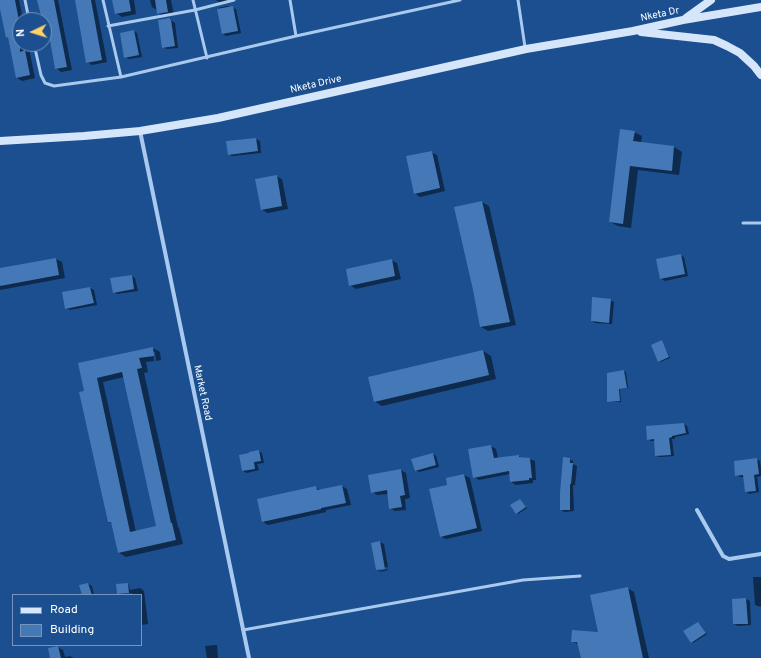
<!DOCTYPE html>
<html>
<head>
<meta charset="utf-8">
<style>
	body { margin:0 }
	#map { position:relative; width:761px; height:658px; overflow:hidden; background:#1b4f8f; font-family:Overpass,sans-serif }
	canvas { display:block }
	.legend { position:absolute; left:12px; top:594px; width:130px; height:52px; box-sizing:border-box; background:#1b4f8f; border:1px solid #7695bc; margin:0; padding:5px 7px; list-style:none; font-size:12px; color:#fff }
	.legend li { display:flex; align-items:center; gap:8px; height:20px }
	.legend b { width:20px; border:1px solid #7695bc }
	.north { position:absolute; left:12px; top:12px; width:40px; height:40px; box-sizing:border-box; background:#1b4f8f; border:1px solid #7695bc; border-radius:50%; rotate:266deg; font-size:11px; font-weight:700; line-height:16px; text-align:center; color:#fff }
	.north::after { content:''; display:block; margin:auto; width:14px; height:18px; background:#ffd166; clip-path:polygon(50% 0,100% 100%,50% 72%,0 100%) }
</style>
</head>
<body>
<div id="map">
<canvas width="761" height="658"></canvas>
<ul class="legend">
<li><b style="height:5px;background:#d6e6fa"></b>Road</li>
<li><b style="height:11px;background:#4478b7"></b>Building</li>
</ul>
<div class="north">N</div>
</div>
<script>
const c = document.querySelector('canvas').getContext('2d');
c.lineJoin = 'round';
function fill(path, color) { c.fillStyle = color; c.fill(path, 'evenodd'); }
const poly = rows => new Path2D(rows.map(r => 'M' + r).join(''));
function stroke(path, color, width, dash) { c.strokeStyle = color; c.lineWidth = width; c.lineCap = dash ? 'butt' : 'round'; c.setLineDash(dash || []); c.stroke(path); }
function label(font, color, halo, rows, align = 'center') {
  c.font = font + ' Overpass,sans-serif'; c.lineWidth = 3.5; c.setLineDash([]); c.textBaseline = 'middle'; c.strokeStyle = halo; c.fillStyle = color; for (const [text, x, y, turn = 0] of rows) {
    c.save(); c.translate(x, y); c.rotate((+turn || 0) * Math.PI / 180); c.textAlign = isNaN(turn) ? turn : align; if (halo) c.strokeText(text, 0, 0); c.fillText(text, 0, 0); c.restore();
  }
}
const shadow = poly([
	[0,0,19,0,23,20,20,20,20,44,28,44,35,78,22,81,17,78,10,39,7,37],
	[38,0,58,0,72,70,61,72,56,68,49,32,44,29,44,20,42,20],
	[76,0,95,0,107,62,92,65,87,62],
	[113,0,134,0,136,14,122,17,116,13],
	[150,0,171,0,174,15,164,17,158,13,158,11,152,7],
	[216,0,231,0,222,4],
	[227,6,236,9,241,33,226,36,223,34,218,8],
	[169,19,175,23,178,48,167,49,163,47],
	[134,31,137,33,142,57,129,59,125,57],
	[634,132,642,136,641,143,674,147,682,152,679,175,638,170,631,228,618,226,610,222],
	[256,139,260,141,261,153,232,156,228,154],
	[431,152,437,155,445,191,420,197,414,193],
	[276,176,282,179,288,209,268,213,262,210],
	[482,202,489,206,516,325,488,331,481,327],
	[680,255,684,257,688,276,665,281,661,279],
	[56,259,62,262,65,278,0,290,0,269],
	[391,260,397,263,401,279,356,289,350,285],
	[132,276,135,278,138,291,117,294,114,292],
	[90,288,94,290,97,305,70,310,66,308],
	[610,300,614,302,612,324,595,323,592,321],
	[662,341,670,358,660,362,659,362],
	[153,348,160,352,161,360,156,361,155,352,153,352,154,361,146,362,148,372,144,373,178,527,179,528,183,544,126,557,119,553,113,524,109,522,79,364],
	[124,377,157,527,136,532,103,382],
	[483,351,491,356,496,379,382,406,374,401],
	[624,371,626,372,628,388,620,389,621,402,608,402],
	[684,424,687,426,689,434,675,437,675,439,672,439,674,456,660,457,656,456,655,441,651,441,648,439],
	[491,446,496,449,498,458,519,456,522,458,530,459,535,461,536,480,533,480,533,483,516,485,511,482,510,474,479,480,474,477],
	[259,451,262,453,264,463,257,464,259,470,247,473,243,471,251,454],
	[433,454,436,456,439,467,419,472,415,470],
	[569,459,573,461,573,464,577,466,575,485,573,485,574,511,564,512,561,509],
	[756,459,760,461,761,468,761,476,757,477,759,492,749,494,746,491,744,477,740,477,736,475],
	[401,470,406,473,410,498,405,499,406,510,395,511,390,508,388,494,377,495,372,492],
	[464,475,470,478,482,531,446,539,440,536,448,485,447,479],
	[342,486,347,489,351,505,326,510,326,512,268,525,263,522,316,488,321,490],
	[520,500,527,508,518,514,517,513],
	[380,542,384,544,388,567,379,569,379,571,377,570],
	[388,569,388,570,380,572,379,571],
	[753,577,761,577,761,607,755,605],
	[88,584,92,586,94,595,83,595,80,585],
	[128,584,129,585,130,590,140,588,144,591,148,624,141,625,141,595,132,595,132,593,118,594],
	[627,588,634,592,649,658,582,658,578,644,572,641,599,633],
	[746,599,750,601,751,625,738,626,734,624,733,600],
	[699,624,707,634,693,643,691,642],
	[215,645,217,645,218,658,207,658,205,646],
	[57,647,63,650,65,657,70,656,74,658,51,658]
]);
const building = poly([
	[0,0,15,0,20,26,20,52,25,50,30,75,16,78,8,37,6,38,0,9],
	[37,0,54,0,67,67,55,69,48,29,44,30,44,20,42,20],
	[75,0,91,0,102,60,86,63],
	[112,0,129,0,131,11,115,14],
	[155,0,166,0,168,12,157,14],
	[233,6,238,31,222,34,217,9],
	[170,18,170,20,171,20,175,46,162,48,158,20],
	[134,30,139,55,124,58,120,33],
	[620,129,635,131,633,141,674,146,672,171,630,166,623,224,609,222],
	[256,138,258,151,228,155,226,141],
	[432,151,440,188,414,194,406,156],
	[277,175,282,206,261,210,255,179],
	[482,201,510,322,480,327,473,290,454,207],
	[681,254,685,274,660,279,656,259],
	[56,258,59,275,0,286,0,268],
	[392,259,395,276,349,286,346,269],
	[132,275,134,289,113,293,110,278],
	[90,287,94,303,65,309,62,292],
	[592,297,611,299,609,323,591,321],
	[662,340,669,357,658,362,651,345],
	[153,347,154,356,139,358,142,368,137,369,171,523,172,523,176,540,118,553,111,522,108,522,79,392,84,391,78,363],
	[122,372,156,526,130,532,97,378],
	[483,350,489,375,374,402,368,377],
	[624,370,627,388,619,389,620,401,607,402,607,373],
	[684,423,686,433,672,436,672,437,669,438,671,455,655,456,654,439,647,440,646,426],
	[491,445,494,458,519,455,519,457,530,458,532,478,529,478,529,480,510,482,509,471,473,478,468,449],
	[259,450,261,461,254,462,255,469,242,471,239,455,249,453,249,452],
	[433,453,436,465,415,471,411,459],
	[563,457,570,458,570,463,573,463,571,484,570,484,570,510,560,510,560,493],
	[757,458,759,474,754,475,756,491,745,492,743,475,735,476,734,461],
	[401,469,405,495,400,496,402,507,389,509,387,490,371,493,368,475],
	[464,474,477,528,440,537,429,489,447,485,446,478],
	[342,485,346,503,321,508,321,509,262,522,257,499,316,486,317,490],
	[520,499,526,507,516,514,510,505],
	[380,541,385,569,376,570,371,543],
	[88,583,92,595,82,595,79,585],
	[128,583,129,593,117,594,116,584],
	[628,587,643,658,581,658,577,642,571,642,572,630,598,632,590,595],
	[746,598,748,624,733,624,732,599],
	[698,622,706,633,691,643,683,631],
	[58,646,61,658,50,658,48,648]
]);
const lane = poly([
	[25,0,29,20],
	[103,0,121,77],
	[193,0,207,58],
	[290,0,296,36],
	[518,0,525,47],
	[108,26,195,10,234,0],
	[34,44,41,75,45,83,54,86,121,77,296,36,460,0],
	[743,223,761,223],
	[243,630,523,580,580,576]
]);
const street = poly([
	[140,131,249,658],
	[697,510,723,556,729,559,761,554]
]);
const secondary = poly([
	[686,18,711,0],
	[641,32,714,40,727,46,740,53,754,66,761,75],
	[0,141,84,136,140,131,218,118,526,49,633,31,683,20,761,7]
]);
const streetNames = [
	["Nketa Dr",660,15,-12],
	["Nketa Drive",316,85,-13],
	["Market Road",202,393,78]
];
fill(shadow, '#0007');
fill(building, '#4478b7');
stroke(lane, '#a9c9ee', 3);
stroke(street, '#a9c9ee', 4);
stroke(secondary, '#d6e6fa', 8);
label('10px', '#fff', '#1b4f8f', streetNames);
</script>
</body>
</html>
